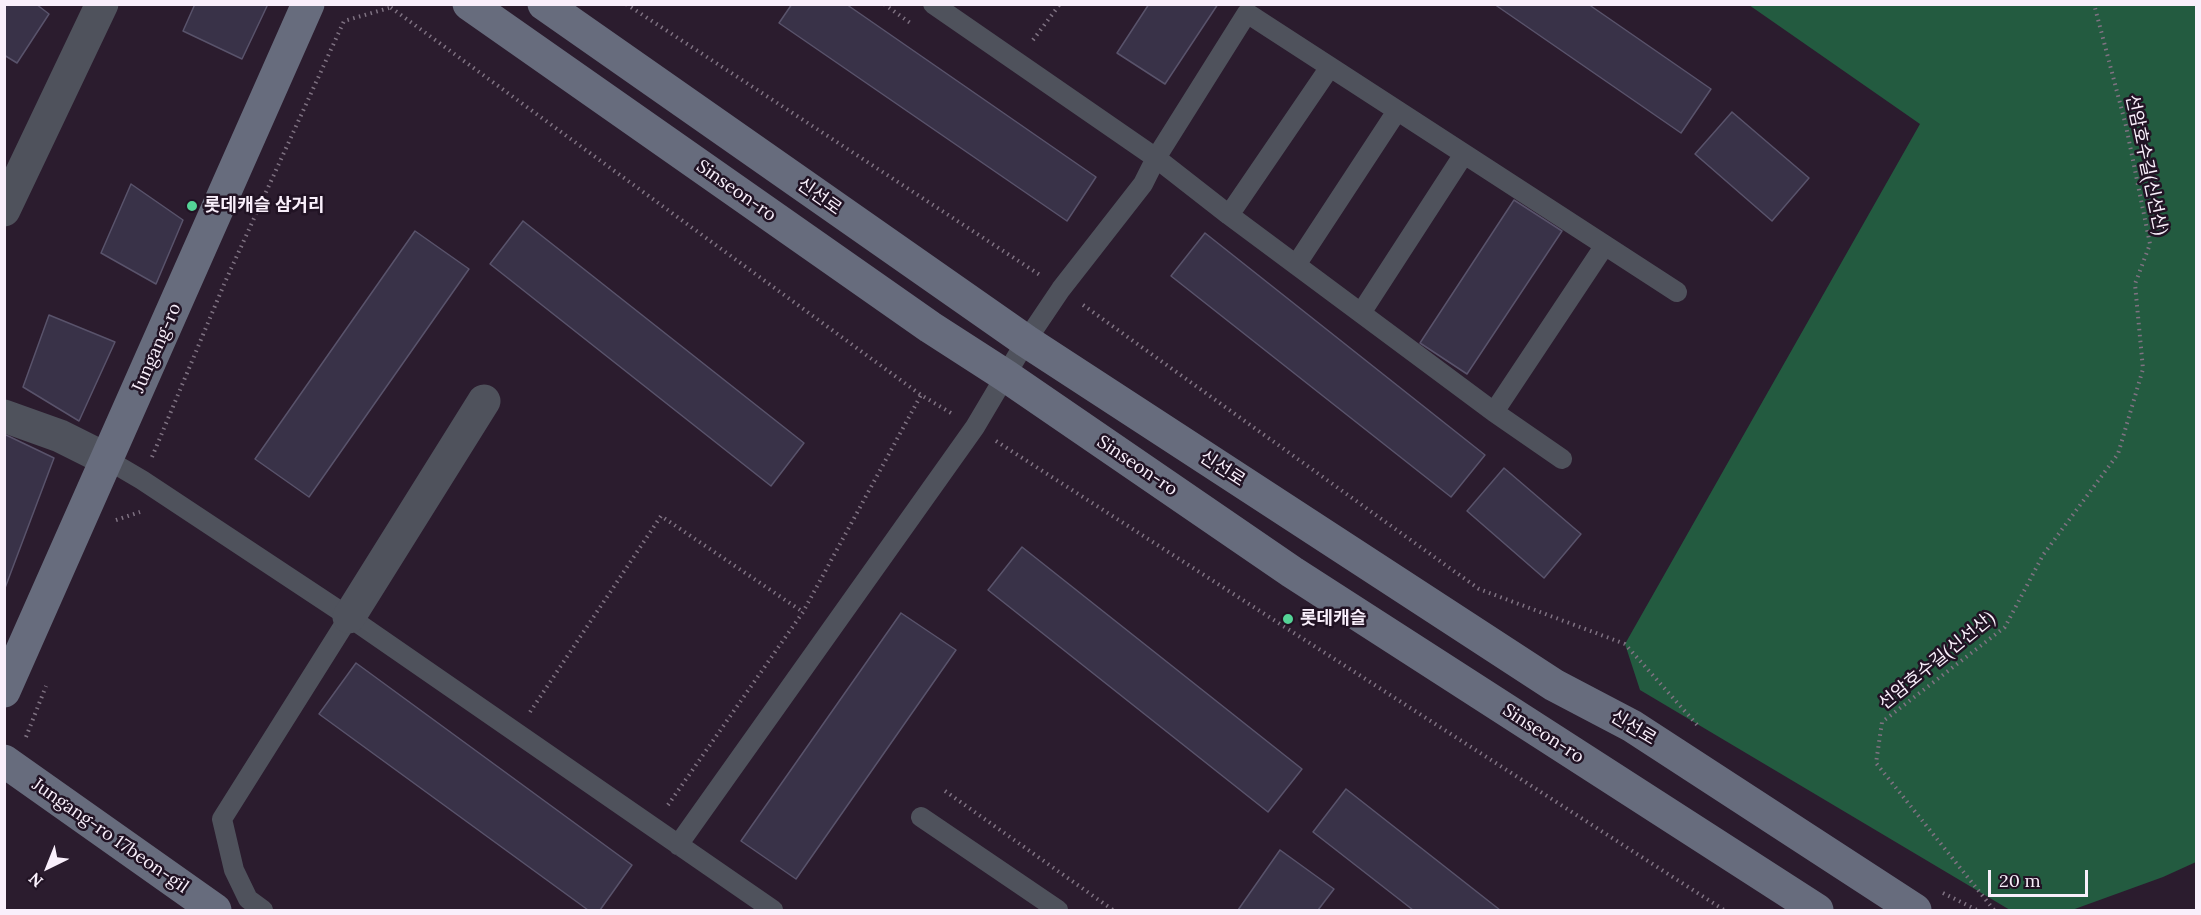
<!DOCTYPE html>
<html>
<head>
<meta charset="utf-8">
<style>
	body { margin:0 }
	#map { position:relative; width:2201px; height:915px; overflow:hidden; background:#2b1c2e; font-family:Lora,serif }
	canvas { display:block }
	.frame { position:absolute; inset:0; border:6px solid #f9effb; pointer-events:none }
	.north { position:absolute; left:18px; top:837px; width:60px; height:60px; -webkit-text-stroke:4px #211324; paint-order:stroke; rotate:223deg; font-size:16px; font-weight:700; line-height:24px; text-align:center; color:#f9effb }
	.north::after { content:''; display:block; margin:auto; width:21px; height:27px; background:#f9effb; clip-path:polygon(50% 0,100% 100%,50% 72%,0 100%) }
	.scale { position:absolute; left:1988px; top:870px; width:100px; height:27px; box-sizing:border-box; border:3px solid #f9effb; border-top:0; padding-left:8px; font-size:18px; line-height:21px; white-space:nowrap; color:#f9effb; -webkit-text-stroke:4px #211324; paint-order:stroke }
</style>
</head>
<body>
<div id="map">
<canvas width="2201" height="915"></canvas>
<div class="frame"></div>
<div class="north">N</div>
<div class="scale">20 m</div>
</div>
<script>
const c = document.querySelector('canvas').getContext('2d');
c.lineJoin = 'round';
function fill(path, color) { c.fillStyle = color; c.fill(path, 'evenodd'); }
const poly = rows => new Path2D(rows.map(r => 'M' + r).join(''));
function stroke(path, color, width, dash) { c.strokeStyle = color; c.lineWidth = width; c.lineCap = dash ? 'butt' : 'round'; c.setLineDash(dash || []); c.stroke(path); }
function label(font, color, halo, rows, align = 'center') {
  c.font = font + ' Lora,"Noto Sans KR",serif'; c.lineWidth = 5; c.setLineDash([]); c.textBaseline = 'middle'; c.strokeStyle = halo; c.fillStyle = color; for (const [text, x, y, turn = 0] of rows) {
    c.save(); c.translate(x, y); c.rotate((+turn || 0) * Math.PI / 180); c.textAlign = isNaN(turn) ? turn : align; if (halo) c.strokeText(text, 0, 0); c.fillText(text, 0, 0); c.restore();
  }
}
const forest = poly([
	[1749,5,2196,5,2196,862,2163,877,2072,910,2010,910,1640,690,1625,644,1920,124]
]);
const building = poly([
	[4,4,36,4,49,14,17,63,4,55,4,4],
	[195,4,268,4,242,59,183,31,195,4],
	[792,4,846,4,1096,177,1067,221,779,23,792,4],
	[1149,4,1218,4,1165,84,1117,53,1149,4],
	[1494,4,1588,4,1711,89,1681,133,1494,4],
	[1732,112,1809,178,1772,221,1695,154,1732,112],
	[131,184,183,220,156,284,101,253,131,184],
	[1514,200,1562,231,1467,374,1420,343,1514,200],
	[523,221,804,443,771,486,490,264,523,221],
	[415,231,469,269,309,497,255,459,415,231],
	[1205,233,1485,455,1451,497,1171,276,1205,233],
	[49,315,115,342,79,421,23,387,49,315],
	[4,434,54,458,5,588,4,588,4,434],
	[1504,468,1581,534,1544,578,1467,511,1504,468],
	[1022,547,1302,769,1268,812,988,590,1022,547],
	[901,613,956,650,796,879,741,841,901,613],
	[356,663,632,865,600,910,588,910,319,714,356,663],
	[1346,789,1500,910,1413,910,1313,832,1346,789],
	[1280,850,1334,889,1318,910,1238,910,1280,850]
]);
const path = poly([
	[386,4,921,395,951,413],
	[626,4,1040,275],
	[884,4,913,25],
	[1033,40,1060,4],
	[1083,305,1479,589,1625,644,1699,727],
	[996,441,1724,910],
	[152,457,225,282,344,21,389,8],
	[116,520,140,512],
	[530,712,661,516,803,612],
	[26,737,46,686],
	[945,791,1113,910],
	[668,805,803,612,921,395],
	[1943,893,1977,910],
	[1994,910,1876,763,1882,722,2005,627,2043,555,2118,454,2143,369,2135,284,2150,244,2126,126,2094,4]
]);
const lane = poly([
	[1229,215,1330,67],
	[1296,265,1397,111],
	[1361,313,1464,154],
	[1494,412,1229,215,1156,158,1247,13,1677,292],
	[1562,459,1494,412,1605,245],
	[108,460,142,480,349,617,773,910],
	[921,817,1058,910],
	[678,845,975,427,1026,341,1061,289,1143,184,1156,158,933,4],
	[263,910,248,899,234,870,222,819,349,617]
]);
const street = poly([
	[4,210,102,4],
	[4,416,60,436,108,460],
	[349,617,484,401]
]);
const secondary = poly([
	[469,4,930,327,1006,376,1292,572,1817,910],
	[544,4,1026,341,1554,685,1632,726,1915,910],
	[4,691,308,4],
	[4,761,215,910]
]);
const markers = [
	[192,206,6,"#54d396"],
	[1288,619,6,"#54d396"]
];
const streetNames = [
	["선암호수길(신선산)",2146,165,78],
	["Sinseon-ro",736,191,35],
	["신선로",819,197,35],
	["Jungang-ro",157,348,-66],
	["Sinseon-ro",1137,466,34],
	["신선로",1222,469,33],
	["선암호수길(신선산)",1937,661,-39],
	["신선로",1633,728,31],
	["Sinseon-ro",1543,734,33],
	["Jungang-ro 17beon-gil",110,836,35]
];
const poiNames = [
	["롯데캐슬 삼거리",204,206],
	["롯데캐슬",1300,619]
];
fill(forest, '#235b40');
fill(building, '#393248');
stroke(building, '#59536b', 1.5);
stroke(path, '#7f7282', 4, [1.5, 4.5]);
stroke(lane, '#4f525c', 20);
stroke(street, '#4f525c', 33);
stroke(secondary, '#676c7d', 33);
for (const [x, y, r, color] of markers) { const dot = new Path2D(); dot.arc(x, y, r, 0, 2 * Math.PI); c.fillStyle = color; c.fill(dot); stroke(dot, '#211324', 2); }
label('18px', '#f9effb', '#211324', streetNames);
label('bold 18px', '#f9effb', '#211324', poiNames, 'left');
</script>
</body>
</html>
